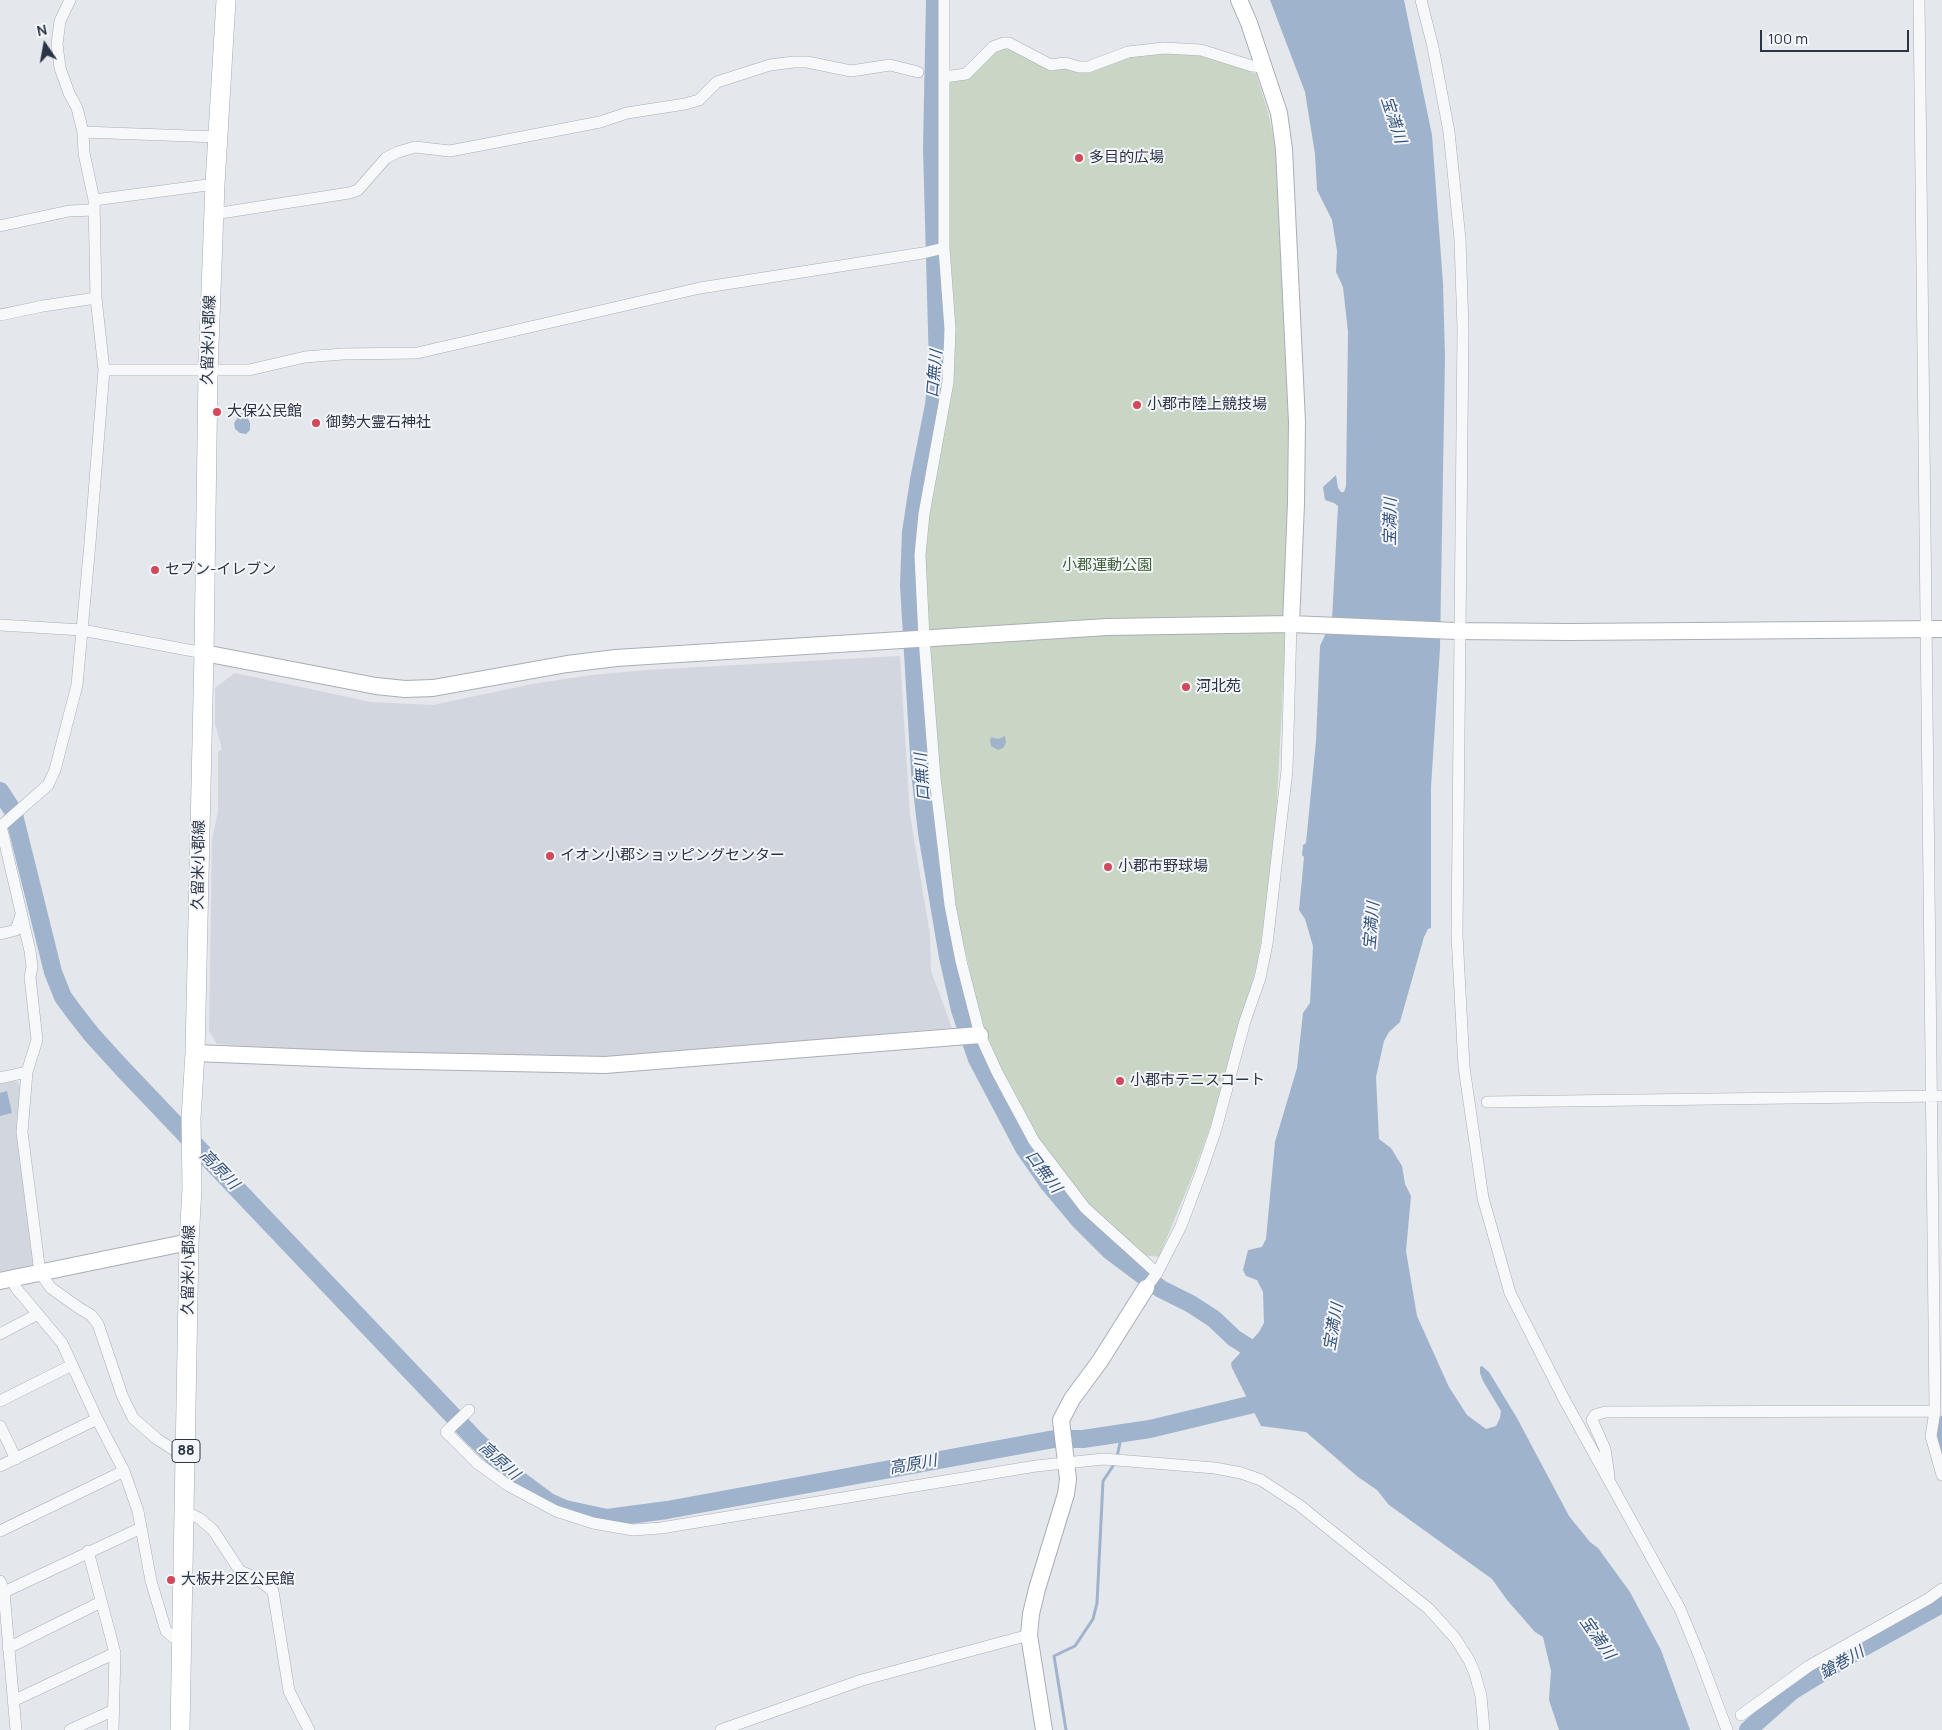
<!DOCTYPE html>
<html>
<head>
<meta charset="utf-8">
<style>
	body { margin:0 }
	#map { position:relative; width:1942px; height:1730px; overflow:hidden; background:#e4e7ec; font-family:Manrope,sans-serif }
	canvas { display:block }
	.north { position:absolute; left:20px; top:20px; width:50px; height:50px; -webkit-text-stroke:4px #f4f6f9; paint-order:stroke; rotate:348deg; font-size:14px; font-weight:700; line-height:20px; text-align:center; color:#2b3445 }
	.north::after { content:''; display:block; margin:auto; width:18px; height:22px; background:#2b3445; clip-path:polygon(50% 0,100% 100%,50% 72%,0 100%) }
	.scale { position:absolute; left:1760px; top:30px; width:149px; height:22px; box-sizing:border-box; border:2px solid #2b3445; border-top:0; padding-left:6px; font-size:15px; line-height:18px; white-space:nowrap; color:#2b3445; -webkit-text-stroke:4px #f4f6f9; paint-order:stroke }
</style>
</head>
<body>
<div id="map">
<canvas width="1942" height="1730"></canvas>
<div class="north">N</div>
<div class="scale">100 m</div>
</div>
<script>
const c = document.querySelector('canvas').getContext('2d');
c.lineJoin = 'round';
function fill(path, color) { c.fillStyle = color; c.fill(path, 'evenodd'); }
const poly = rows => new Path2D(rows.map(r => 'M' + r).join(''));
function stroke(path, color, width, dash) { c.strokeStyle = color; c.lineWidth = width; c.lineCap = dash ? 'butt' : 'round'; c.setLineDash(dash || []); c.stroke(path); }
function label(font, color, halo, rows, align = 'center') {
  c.font = font + ' Manrope,"Noto Sans JP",sans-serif'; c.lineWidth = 4; c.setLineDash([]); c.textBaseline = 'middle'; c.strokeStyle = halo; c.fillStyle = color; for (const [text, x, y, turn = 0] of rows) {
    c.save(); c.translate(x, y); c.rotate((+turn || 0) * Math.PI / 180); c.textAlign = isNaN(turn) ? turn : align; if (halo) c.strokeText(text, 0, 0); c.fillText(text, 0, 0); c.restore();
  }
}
const built = poly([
	[900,656,910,815,930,935,931,971,952,1028,603,1058,343,1053,217,1044,209,1031,212,840,218,811,218,752,222,749,215,724,215,688,235,673,371,702,433,705,532,684,592,675,647,670],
	[13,1081,18,1082,21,1088,35,1265,0,1272,0,1084]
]);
const green = poly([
	[1007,45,1056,67,1142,53,1199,53,1223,60,1256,74,1268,112,1276,149,1290,399,1288,594,1275,836,1267,903,1257,964,1223,1091,1193,1174,1159,1257,1143,1255,1088,1205,1035,1136,987,1042,971,988,971,976,966,953,957,925,936,778,924,564,928,518,950,382,947,240,947,83,963,78,996,48]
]);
const water = poly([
	[1270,0,1404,0,1432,135,1443,283,1445,357,1440,648,1431,787,1431,928,1428,929,1424,937,1400,1022,1389,1032,1384,1041,1376,1077,1379,1139,1391,1148,1402,1166,1405,1184,1411,1196,1406,1251,1417,1316,1449,1387,1467,1415,1486,1429,1496,1426,1500,1418,1501,1411,1483,1381,1480,1373,1480,1367,1482,1366,1489,1372,1517,1418,1569,1516,1590,1542,1598,1548,1630,1592,1661,1650,1690,1730,1559,1730,1549,1700,1551,1671,1543,1637,1535,1632,1507,1600,1492,1579,1389,1505,1377,1490,1358,1477,1306,1432,1261,1426,1232,1368,1231,1363,1259,1332,1264,1323,1263,1292,1257,1280,1246,1276,1243,1270,1248,1250,1262,1247,1266,1239,1275,1142,1297,1068,1303,1013,1310,1003,1313,946,1305,919,1299,910,1304,857,1302,855,1303,845,1306,843,1316,741,1320,646,1332,620,1338,506,1334,503,1325,500,1323,487,1336,475,1338,488,1341,492,1344,492,1346,486,1348,332,1343,287,1336,272,1337,251,1332,220,1317,190,1315,154,1305,92],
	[241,413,246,414,250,423,250,430,246,434,240,433,235,429,234,423],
	[1005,736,1006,743,1003,748,998,750,991,746,990,741,991,737,998,739],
	[7,1091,12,1113,0,1116,0,1093]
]);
const stream = poly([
	[1117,1457,1122,1433],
	[1066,1730,1054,1656,1075,1646,1093,1619,1097,1603,1103,1481,1115,1463]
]);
const river = poly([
	[935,0,932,148,938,367,934,405,919,480,911,532,909,585,920,772,927,833,948,957,960,1010,977,1059,1024,1148,1049,1184,1080,1221,1109,1250,1161,1289,1191,1304,1214,1319,1234,1338,1256,1352,1269,1354],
	[0,791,13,811,17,827,53,972,63,997,74,1012,92,1035,122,1068,474,1438,514,1476,549,1502,565,1509,607,1518,667,1510,1054,1439,1083,1439,1150,1429,1274,1399],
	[1942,1425,1939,1431,1939,1441,1942,1449],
	[1748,1730,1792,1691,1862,1648,1942,1604]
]);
const street = poly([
	[944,0,944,248,950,329,948,382,924,514,920,555,924,638,935,778,950,905,961,961,980,1035,997,1072,1034,1141,1085,1208,1157,1273],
	[1421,0,1433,47,1449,132,1460,239,1463,329,1457,935,1464,1067,1483,1198,1510,1293,1564,1399,1680,1609,1699,1655,1727,1730],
	[1919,0,1935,1411,1931,1436,1942,1475],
	[944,77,966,74,993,47,1004,43,1009,43,1051,65,1065,63,1079,67,1088,67,1128,52,1164,48,1201,50,1252,66,1265,67],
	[83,132,218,137],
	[94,200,215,184],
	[214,214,349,193,358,190,386,158,398,152,415,147,450,151,600,122,627,113,685,104,699,100,717,82,770,65,794,62,807,62,851,71,890,65,918,72],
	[0,226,69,211,94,210],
	[0,315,43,306,96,298],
	[104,370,249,370,305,357,343,354,417,353,700,288,923,253,944,248],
	[0,625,82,630,204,653],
	[1,826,30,951,32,967,30,977,37,1040,27,1072,22,1132,40,1273,51,1288,79,1308,91,1315,98,1324,122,1395,133,1418,157,1439,174,1450,186,1453],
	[0,827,48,785,55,770,77,685,90,543,104,370,96,298,94,200,84,153,83,132,77,108,69,93,60,68,57,44,60,21,70,0],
	[0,934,16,930,21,915],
	[0,1078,27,1072],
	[1487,1102,1942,1096],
	[12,1278,16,1288,62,1343,97,1419,124,1471,138,1511,151,1581,166,1631,173,1637,182,1636],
	[1146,1288,1157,1273,1181,1226,1202,1170,1216,1129,1245,1021,1260,978,1267,944,1287,770,1291,624],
	[0,1334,38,1314],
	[0,1401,72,1365],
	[469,1410,446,1432,477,1463,509,1486,556,1511,593,1523,633,1530,661,1528,1036,1466,1104,1459,1215,1468,1241,1473,1261,1480,1299,1505,1429,1609,1455,1638,1469,1660,1475,1674,1481,1696,1484,1730],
	[0,1426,16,1459],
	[0,1466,97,1419],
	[1609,1476,1605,1449,1592,1420,1595,1415,1605,1412,1935,1411],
	[185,1512,199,1518,213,1530,240,1571,256,1578,273,1591,289,1691,309,1730],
	[0,1531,124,1471],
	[88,1551,115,1653,113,1730],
	[0,1581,4,1592,16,1730],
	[4,1592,141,1528],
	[8,1648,101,1602],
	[13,1701,115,1653],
	[1741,1715,1809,1666,1928,1599,1942,1589],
	[70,1730,114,1710],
	[721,1730,862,1680,1029,1635]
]);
const secondary = poly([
	[1239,0,1249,23,1279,113,1284,149,1297,422,1296,503,1291,624],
	[204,653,376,686,405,689,433,688,567,664,616,658,1107,627,1291,624,1456,631,1570,632,1942,629],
	[195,1053,367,1060,605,1065,980,1035],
	[0,1281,189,1242],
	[1044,1730,1029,1635,1031,1614,1037,1589,1066,1494,1068,1479,1061,1420,1072,1399,1100,1361,1146,1288]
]);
const primary = poly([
	[180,1730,189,1242,192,1188,191,1118,195,1053,204,653,208,371,215,184,226,0]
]);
const markers = [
	[1079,158,5,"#d1495b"],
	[1137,405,5,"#d1495b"],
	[217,412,5,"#d1495b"],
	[316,423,5,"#d1495b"],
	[155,570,5,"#d1495b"],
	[1186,687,5,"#d1495b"],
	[550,856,5,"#d1495b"],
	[1108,867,5,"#d1495b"],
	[1120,1081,5,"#d1495b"],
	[171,1580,5,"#d1495b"]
];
const shields = [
	[186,1451,28]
];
const shieldNames = [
	["88",186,1451]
];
const poiNames = [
	["多目的広場",1089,158],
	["小郡市陸上競技場",1147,405],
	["大保公民館",227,412],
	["御勢大霊石神社",326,423],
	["セブン-イレブン",165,570],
	["河北苑",1196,687],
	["イオン小郡ショッピングセンター",560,856],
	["小郡市野球場",1118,867],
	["小郡市テニスコート",1130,1081],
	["大板井2区公民館",181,1580]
];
const streetNames = [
	["久留米小郡線",209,340,-88],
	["久留米小郡線",199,865,-89],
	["久留米小郡線",189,1270,-89]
];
const parkNames = [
	["小郡運動公園",1107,566]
];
const waterNames = [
	["宝満川",1393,120,72],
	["口無川",935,374,-85],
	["宝満川",1391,522,-89],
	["口無川",923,777,-94],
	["宝満川",1372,926,-85],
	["高原川",219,1170,46],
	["口無川",1043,1172,53],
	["宝満川",1334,1327,-80],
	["高原川",499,1461,42],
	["高原川",913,1465,-10],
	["宝満川",1597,1638,55],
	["鎗巻川",1842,1663,-30]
];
fill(built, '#d2d6de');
fill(green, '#c9d6c5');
fill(water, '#9fb4cc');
stroke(stream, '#9fb4cc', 3);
stroke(river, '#9fb4cc', 18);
stroke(street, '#a9aeb7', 12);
stroke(secondary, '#a9aeb7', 18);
stroke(primary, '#a3abb8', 20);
stroke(street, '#f7f8fa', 11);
stroke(secondary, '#fff', 16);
stroke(primary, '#fff', 19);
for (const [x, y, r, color] of markers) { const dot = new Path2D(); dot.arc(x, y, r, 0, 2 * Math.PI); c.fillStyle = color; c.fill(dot); stroke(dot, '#f4f6f9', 2); }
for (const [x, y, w] of shields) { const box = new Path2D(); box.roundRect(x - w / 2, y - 11.5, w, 23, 4); c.fillStyle = '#f4f6f9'; c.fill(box); stroke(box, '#2b3445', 1); }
label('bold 14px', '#2b3445', null, shieldNames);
label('15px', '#2b3445', '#f4f6f9', poiNames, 'left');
label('15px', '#2b3445', '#f4f6f9', streetNames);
label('15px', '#3f6138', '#f4f6f9', parkNames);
label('italic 16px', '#34527a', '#f4f6f9', waterNames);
</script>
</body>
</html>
